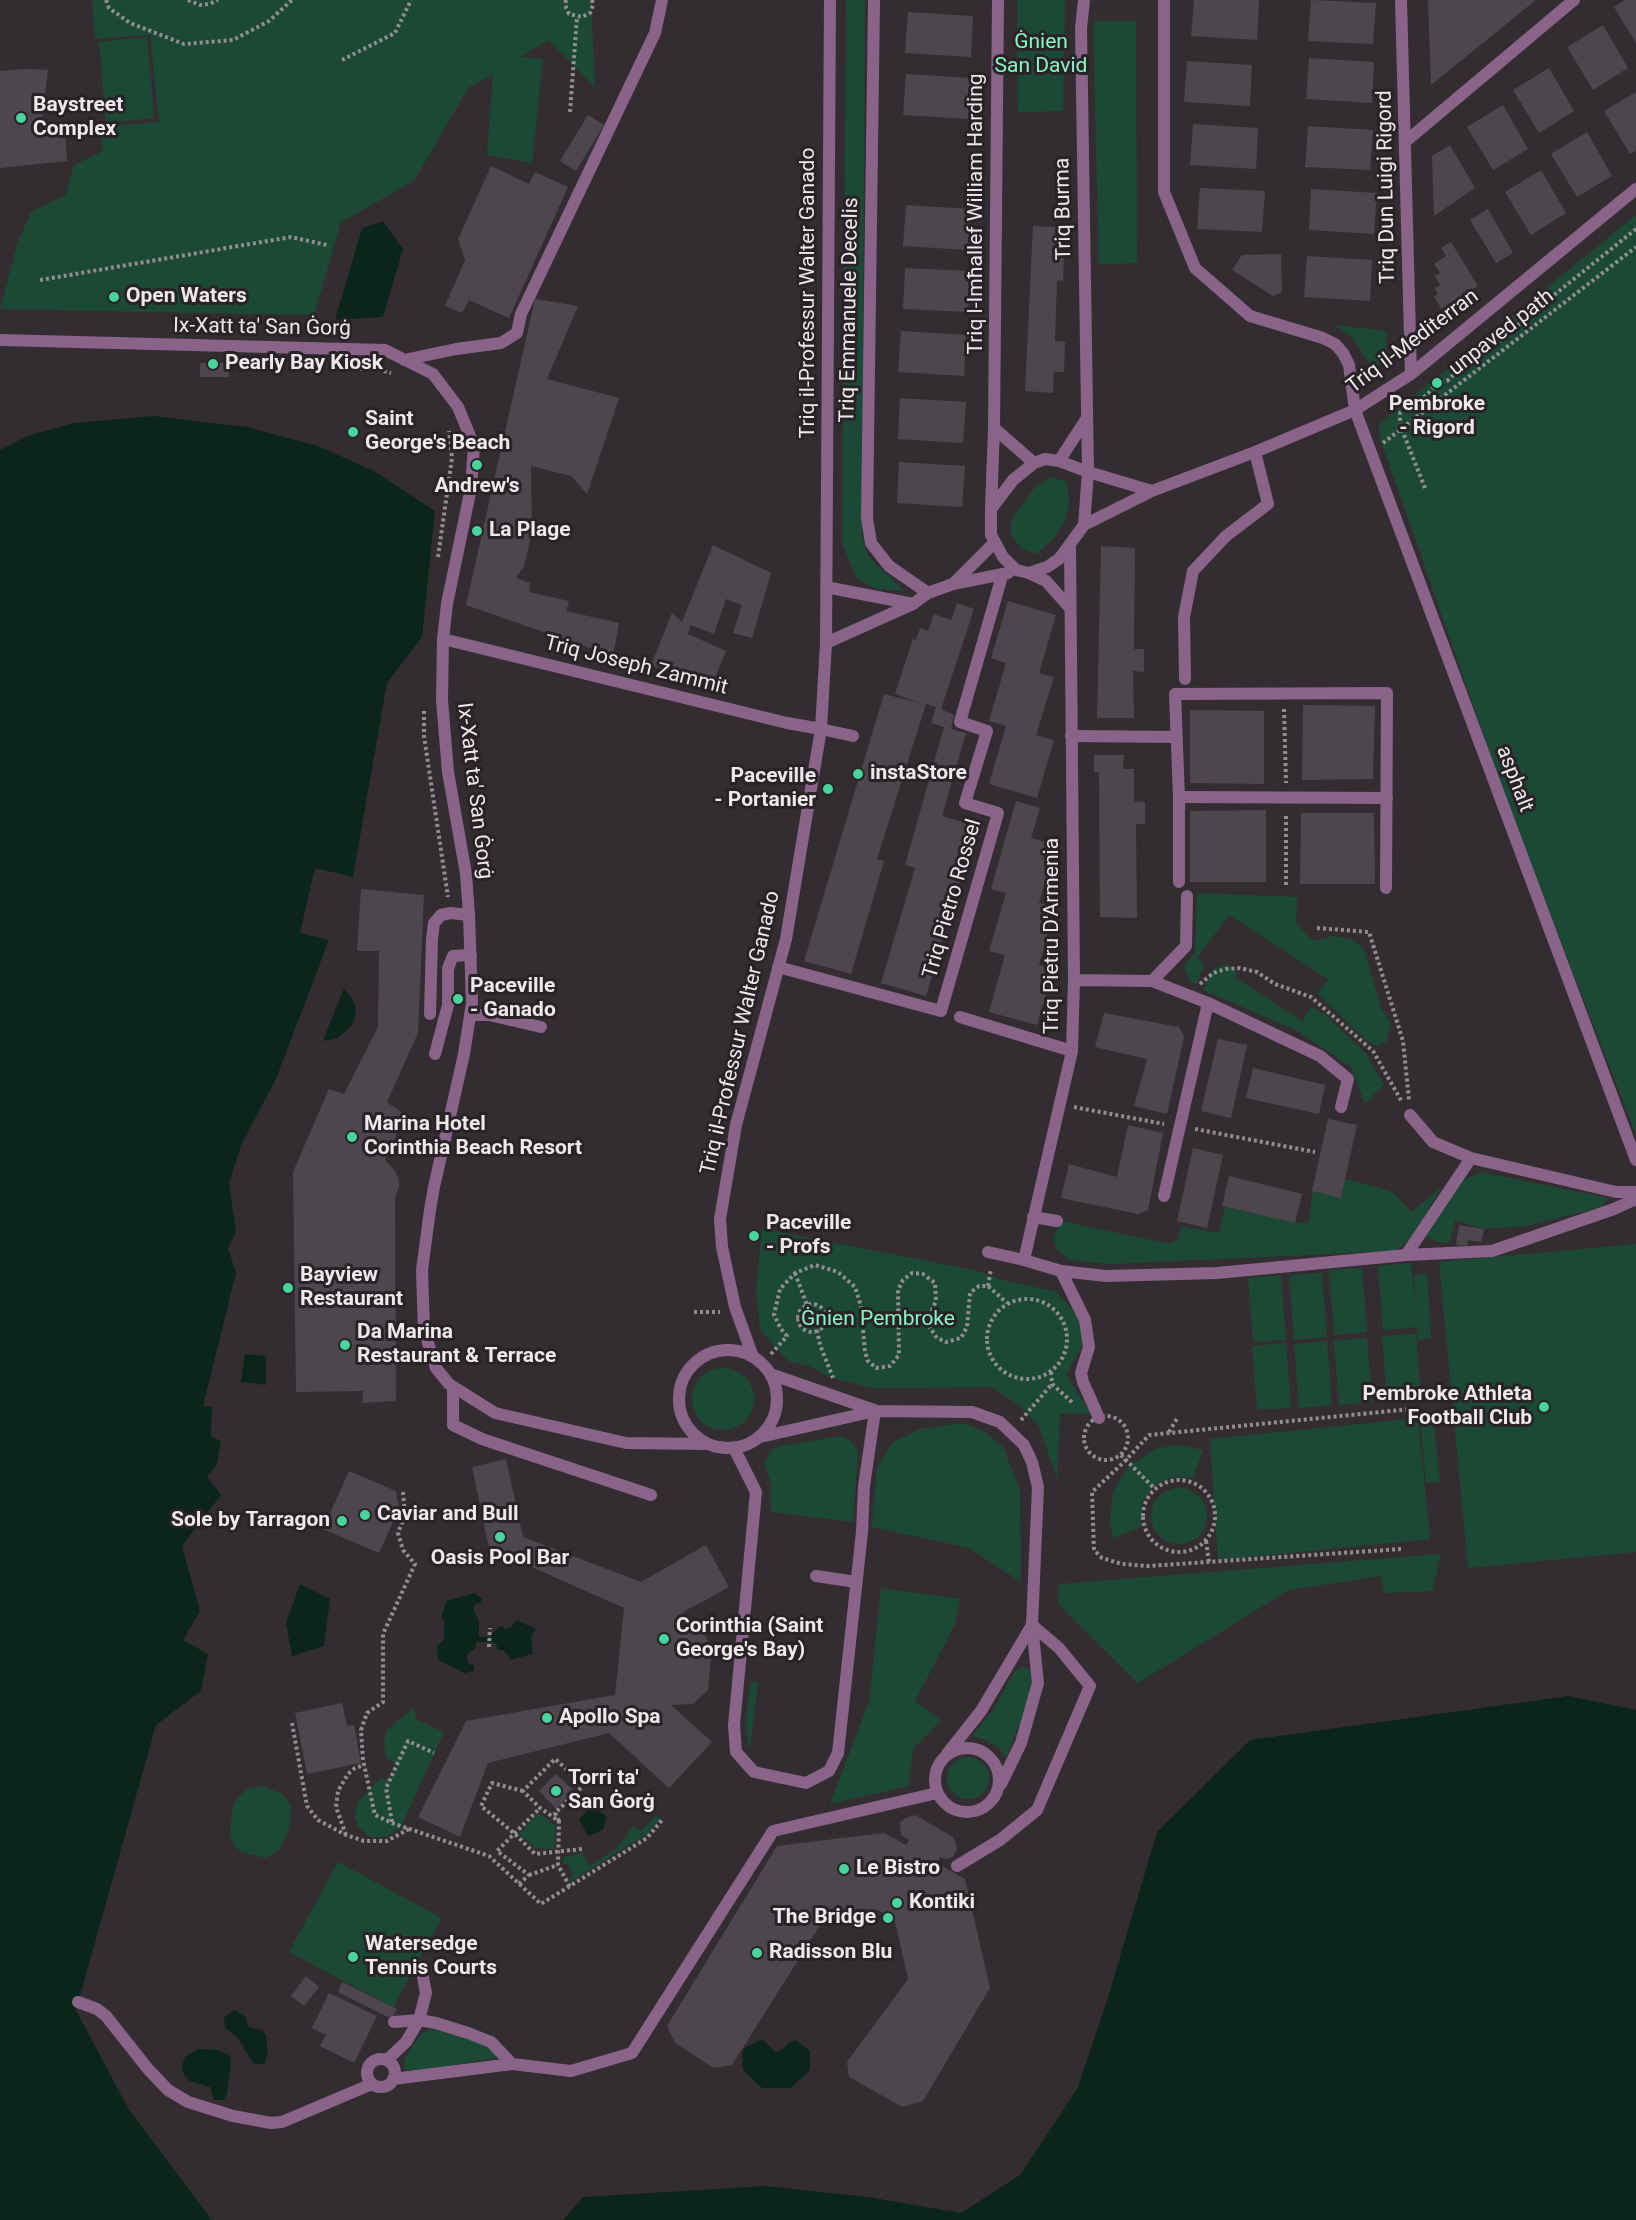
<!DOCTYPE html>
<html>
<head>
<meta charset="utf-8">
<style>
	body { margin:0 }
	canvas { display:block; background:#332d32 }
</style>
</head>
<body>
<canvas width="1636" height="2220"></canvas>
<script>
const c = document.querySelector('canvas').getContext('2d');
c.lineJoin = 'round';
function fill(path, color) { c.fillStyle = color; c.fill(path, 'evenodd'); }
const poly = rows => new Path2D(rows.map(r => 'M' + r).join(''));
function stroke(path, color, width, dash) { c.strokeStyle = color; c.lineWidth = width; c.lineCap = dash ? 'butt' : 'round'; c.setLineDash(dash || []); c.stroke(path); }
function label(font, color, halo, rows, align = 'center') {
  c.font = font + ' Roboto,sans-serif'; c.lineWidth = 6; c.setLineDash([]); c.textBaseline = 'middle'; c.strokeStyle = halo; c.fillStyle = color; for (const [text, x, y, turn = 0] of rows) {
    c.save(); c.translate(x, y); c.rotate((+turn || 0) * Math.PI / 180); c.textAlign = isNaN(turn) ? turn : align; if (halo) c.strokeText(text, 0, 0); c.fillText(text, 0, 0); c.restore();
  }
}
const green = poly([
	[92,0,591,0,595,88,549,40,520,57,543,59,532,163,487,155,493,74,468,88,414,181,341,222,314,315,0,309,18,242,31,212,66,195,74,165,103,151,101,127,159,122,150,35,95,39],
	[846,0,865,0,862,535,868,556,904,591,876,589,857,578,842,543],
	[1017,0,1065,0,1063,111,1018,112],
	[1093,21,1136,21,1137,263,1099,264],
	[147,37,154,118,106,123,99,42],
	[1636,215,1636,1135,1504,794,1380,438,1379,424],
	[1335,325,1386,331,1387,361,1381,365,1373,366,1369,363,1353,338],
	[1051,477,1067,482,1069,506,1064,523,1053,539,1036,554,1021,548,1011,535,1011,520,1035,487],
	[1197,893,1297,897,1296,923,1313,941,1332,936,1350,939,1364,948,1381,1008,1391,1024,1386,1042,1378,1046,1367,1041,1317,993,1329,980,1229,915,1197,958,1204,964,1197,984,1190,981,1184,966,1195,953],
	[1227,964,1237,973,1235,977,1302,1021,1311,1007,1325,1014,1366,1054,1384,1085,1365,1104,1351,1067,1296,1030,1203,990,1213,969],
	[1481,1172,1608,1198,1602,1207,1526,1226,1484,1229,1455,1220,1450,1243,1434,1241,1425,1235,1459,1182],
	[1345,1179,1391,1191,1412,1212,1442,1186,1413,1237,1395,1251,1110,1264,1069,1260,1056,1248,1054,1237,1061,1221,1170,1244,1178,1239,1181,1226,1219,1233,1225,1207,1294,1223,1309,1223,1312,1191,1341,1197],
	[762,1227,773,1231,973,1270,1003,1280,1056,1292,1077,1314,1084,1342,1066,1375,1091,1413,1060,1414,1057,1479,1039,1426,1021,1407,992,1387,872,1388,833,1378,809,1366,788,1361,760,1329,756,1289],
	[1636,1244,1636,1552,1468,1568,1439,1262],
	[1411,1263,1415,1305,1414,1275,1427,1274,1431,1338,1418,1340,1417,1327,1383,1330,1378,1266],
	[1362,1268,1367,1332,1334,1335,1329,1270],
	[1322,1273,1327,1337,1294,1340,1289,1275],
	[1281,1275,1286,1340,1253,1342,1248,1278],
	[1416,1334,1421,1398,1387,1401,1382,1336],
	[1367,1338,1372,1402,1339,1405,1334,1341],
	[1327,1341,1332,1405,1299,1408,1294,1344],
	[1286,1343,1291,1408,1257,1410,1252,1346],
	'692 1399a31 31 0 1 1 62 0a31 31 0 1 1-62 0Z',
	[1418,1418,1430,1539,1218,1560,1210,1439],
	[1433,1418,1440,1482,1426,1483,1420,1420],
	[962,1423,985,1432,1003,1447,1020,1490,1021,1582,969,1548,872,1527,877,1468,892,1443,920,1429],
	[841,1436,851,1441,858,1451,853,1522,771,1512,770,1481,765,1463,770,1451,780,1446],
	[1177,1445,1203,1450,1193,1478,1172,1477,1158,1483,1149,1491,1142,1503,1141,1527,1113,1538,1110,1523,1113,1492,1120,1479,1131,1465,1155,1449],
	'1151 1516a28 28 0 1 1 56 0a28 28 0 1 1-56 0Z',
	[1441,1554,1432,1591,1384,1593,1381,1576,1289,1590,1138,1683,1058,1604,1059,1584],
	[881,1588,960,1599,955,1624,915,1701,941,1720,913,1749,909,1786,830,1804,869,1702],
	[1024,1667,1032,1671,1035,1678,1021,1720,1006,1757,998,1747,984,1739,972,1736,993,1710,1015,1671],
	[758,1681,750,1749,748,1744,746,1723,750,1684],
	[413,1708,417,1720,444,1732,400,1829,386,1837,371,1837,359,1828,355,1817,357,1803,380,1778,388,1780,396,1763,389,1760,385,1752,384,1740,388,1729],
	'947 1778a21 21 0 1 1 42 0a21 21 0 1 1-42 0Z',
	[260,1786,283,1794,290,1804,291,1818,287,1835,278,1851,266,1858,241,1852,233,1844,230,1835,232,1812,234,1803,241,1794,249,1788],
	[538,1813,556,1826,554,1849,535,1848,519,1834],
	[656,1815,661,1818,647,1834,570,1882,568,1879,573,1876,568,1864,563,1864,564,1857,582,1853,589,1866,616,1849,633,1827,641,1831],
	[338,1862,442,1918,393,2007,289,1952],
	[431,2029,462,2036,491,2047,501,2057,420,2071,404,2069,404,2060,420,2035]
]);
const water = poly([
	[383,221,403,249,383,317,335,320,362,228],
	[153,416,247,427,318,446,374,471,435,511,422,637,387,683,353,877,315,868,300,933,329,940,276,1079,242,1143,229,1183,236,1232,228,1248,236,1273,203,1406,212,1407,211,1436,221,1441,217,1464,207,1477,221,1495,182,1546,200,1611,183,1640,208,1654,201,1691,156,1725,76,2010,128,2108,212,2220,0,2220,0,450,27,436,73,423],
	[344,988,353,1000,356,1009,355,1019,350,1027,338,1038,323,1041],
	[245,1354,266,1356,266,1385,241,1382],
	[300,1584,330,1599,324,1646,292,1656,286,1623],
	[475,1593,482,1599,481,1604,476,1603,473,1609,479,1621,479,1637,491,1637,492,1633,501,1626,506,1629,512,1626,516,1620,536,1629,531,1637,533,1654,509,1660,509,1656,503,1650,498,1650,496,1644,491,1642,477,1642,475,1648,467,1655,467,1661,470,1665,474,1664,474,1671,465,1673,438,1660,437,1645,442,1642,444,1637,444,1620,441,1618,446,1601],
	[1568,1696,1636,1710,1636,2220,563,2220,583,2197,766,2186,868,2197,961,2213,1020,2175,1077,2089,1106,2004,1157,1832,1250,1740],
	[590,1807,607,1816,603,1830,588,1836,579,1820],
	[235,2010,245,2016,249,2027,262,2030,266,2035,268,2053,264,2064,254,2064,237,2037,225,2028,224,2017],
	[762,2039,775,2052,782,2050,789,2042,796,2040,810,2051,810,2070,791,2088,762,2088,743,2070,742,2057,744,2048],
	[198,2049,217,2050,230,2055,231,2064,227,2094,224,2100,214,2100,210,2087,189,2081,183,2073,182,2064,186,2056]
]);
const building = poly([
	[1194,0,1259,0,1257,40,1191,36],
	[1311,0,1376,3,1373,44,1308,41],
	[1428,0,1536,0,1431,85],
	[1625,0,1636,0,1636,43,1614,7],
	[908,12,973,16,971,57,905,53],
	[1603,25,1628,68,1593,90,1567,47],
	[1309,58,1374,62,1372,103,1306,99],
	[1187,61,1252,65,1250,106,1184,102],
	[1549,68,1574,111,1539,133,1513,90],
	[24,69,48,70,41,128,65,128,67,161,0,168,0,71],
	[906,74,971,78,969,119,903,115],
	[1636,92,1636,150,1630,154,1604,111],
	[1503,105,1528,149,1493,170,1467,127],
	[588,115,604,125,576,171,560,161],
	[1193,124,1258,128,1256,169,1190,165],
	[1308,126,1373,130,1370,170,1305,167],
	[1587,132,1612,176,1577,197,1551,154],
	[1450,145,1475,188,1434,216,1432,156],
	[491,166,529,184,535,172,568,187,509,318,469,300,462,313,445,306,465,260,458,239],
	[1541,170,1566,213,1531,235,1505,192],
	[1200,188,1265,191,1262,232,1197,229],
	[1311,189,1377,193,1374,234,1309,230],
	[906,205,971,209,968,250,903,246],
	[1488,209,1513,253,1496,263,1470,220],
	[1033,226,1055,227,1054,255,1064,255,1063,281,1057,280,1055,341,1065,342,1064,372,1054,372,1053,393,1025,391],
	[1451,242,1478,286,1441,309,1434,296,1438,294,1435,288,1440,285,1435,276,1440,273,1434,264,1446,256,1441,248],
	[1281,254,1282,292,1273,296,1232,270,1242,255],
	[1307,256,1372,260,1370,301,1304,297],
	[905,268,970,271,968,312,903,309],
	[535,299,578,306,547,379,619,398,587,494,571,476,531,466,532,532,524,566,516,578,530,583,529,592,569,601,566,611,619,623,613,656,466,605],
	[901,331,966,335,964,376,898,372],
	[200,363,229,363,229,377,200,377],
	[900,398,966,402,963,443,898,439],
	[899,462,965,466,962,507,897,503],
	[713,545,771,573,752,638,733,633,742,605,726,599,714,634,690,625,688,634,726,651,711,688,651,665,672,613,682,622],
	[1101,546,1135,548,1134,649,1144,649,1144,672,1133,671,1134,718,1097,718],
	[1008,601,1056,615,1039,673,1054,677,1036,735,1054,740,1037,798,989,784,1006,726,989,721,1006,663,991,658],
	[957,603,974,609,941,709,954,715,951,729,966,733,942,816,969,824,952,879,960,882,926,996,881,983,915,868,905,865,944,727,931,723,936,707,926,704,877,859,884,861,851,974,804,961,884,694,920,703,895,694,913,639,916,640,920,628,928,631,934,614,951,620],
	[1303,705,1375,706,1373,779,1302,780],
	[1190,710,1264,711,1264,784,1190,783],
	[1094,755,1124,755,1123,769,1134,769,1134,801,1145,802,1145,824,1136,824,1137,918,1100,917,1099,772,1094,772],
	[1016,801,1040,808,1031,838,1056,845,1039,903,1055,907,1039,965,1053,969,1037,1025,989,1012,1005,955,989,951,1006,893,991,889],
	[1266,810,1266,882,1190,882,1190,811],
	[1301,813,1374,813,1375,884,1300,884],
	[361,889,424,895,418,1033,387,1102,405,1115,385,1160,395,1171,399,1180,399,1187,395,1197,396,1401,362,1403,363,1391,296,1392,293,1172,329,1089,344,1094,378,1027,379,951,357,951],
	[1104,1013,1179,1027,1184,1037,1167,1114,1134,1106,1147,1059,1095,1047],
	[1218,1039,1247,1045,1231,1118,1201,1111],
	[1253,1068,1325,1085,1319,1114,1246,1098],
	[1328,1119,1357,1125,1341,1198,1312,1191],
	[1128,1125,1163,1133,1148,1210,1138,1214,1061,1198,1069,1164,1117,1177],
	[1193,1148,1223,1155,1207,1228,1177,1221],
	[1229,1176,1302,1194,1295,1223,1222,1206],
	[1459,1225,1484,1229,1481,1242,1468,1240,1467,1246,1456,1245],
	[506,1459,523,1537,641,1582,706,1545,729,1587,683,1612,688,1621,687,1629,702,1630,712,1648,708,1690,693,1704,671,1705,712,1742,669,1788,609,1733,488,1763,460,1837,418,1817,466,1721,615,1695,624,1608,489,1548,472,1467],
	[349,1471,396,1491,399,1509,379,1553,323,1529],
	[342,1703,347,1726,354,1725,361,1763,307,1774,295,1713],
	[556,1774,574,1791,556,1809,539,1791],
	[915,1815,953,1837,956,1844,957,1849,953,1857,946,1859,940,1857,937,1863,965,1879,990,1988,923,2101,902,2107,849,2077,847,2062,908,1979,895,1921,878,1910,819,1927,732,2065,714,2068,675,2043,667,2026,777,1846,884,1833,906,1845,909,1840,901,1835,900,1823,904,1819],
	[306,1976,319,1987,304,2006,291,1996],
	[342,1982,397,2009,392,2019,338,1992],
	[329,1993,377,2016,354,2063,320,2046,326,2035,312,2028]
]);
const path = poly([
	[106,0,109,8,130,23,184,44,233,40,269,21,292,0],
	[188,0,200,5,209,4,218,0],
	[566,0,565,5,569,14,582,17,590,13,593,5,592,0],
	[342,60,395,33,411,0],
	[570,112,577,17],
	[40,280,291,237,327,245],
	[348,368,380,370,391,373],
	[1383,443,1636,247],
	[1425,488,1400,425,1400,413,1427,395,1437,383,1447,381,1465,364,1481,355,1513,330,1523,320,1636,229],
	[438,557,452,458,449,431],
	[1284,709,1286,783],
	[424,711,424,736,448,897],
	[1286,885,1286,814],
	[1317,928,1369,932,1403,1041,1409,1100],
	[1200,984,1213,973,1226,969,1240,968,1257,972,1275,984,1311,997,1373,1051,1402,1102],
	[1074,1107,1164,1124],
	[1195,1129,1315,1152],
	[795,1273,807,1305],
	[988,1286,991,1269],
	'987 1339a40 40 0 1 1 80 0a40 40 0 1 1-80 0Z',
	'798 1318a14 14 0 1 1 28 0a14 14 0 1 1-28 0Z',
	[694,1312,720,1312],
	[817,1330,820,1345,833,1378],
	[771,1354,787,1336,781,1329,774,1315,780,1289,795,1273,815,1265,838,1272,855,1287,861,1306,865,1352,868,1361,876,1368,890,1366,899,1355,898,1290,903,1280,912,1273,923,1274,935,1283,936,1301,928,1319,930,1328,937,1338,946,1342,961,1338,967,1327,970,1293,979,1286,988,1286,1007,1303],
	[1051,1372,1052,1384,1074,1404],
	'1084 1438a22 22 0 1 1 44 0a22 22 0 1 1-44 0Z',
	[1021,1420,1052,1384],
	[1169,1432,1178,1417],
	[1121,1455,1155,1489],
	'1143 1516a36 36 0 1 1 72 0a36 36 0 1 1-72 0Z',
	[403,1492,405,1515,398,1533,403,1550,415,1564,383,1634,383,1702,367,1713,361,1730,363,1760,375,1815,392,1823,489,1856,541,1904,647,1838,662,1820],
	[1206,1541,1209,1562],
	[1401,1549,1148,1566,1122,1564,1102,1558,1094,1550,1092,1492,1125,1461,1149,1435,1411,1409],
	[489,1647,490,1628],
	[292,1723,307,1806,318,1820,346,1835,364,1841,387,1841,409,1829],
	[523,1791,492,1783,481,1806,515,1834,535,1854,582,1849],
	[559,1821,555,1813,584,1785,555,1759,523,1791,540,1808,559,1821,558,1865,570,1887],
	[392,1822,386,1788,408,1741,434,1753],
	[346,1835,336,1807,338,1791,348,1774,355,1768,364,1765],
	[529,1875,558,1865],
	[519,1884,529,1875,497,1851,540,1808]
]);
const service = poly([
	[1185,679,1184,617,1193,571,1226,536,1268,504,1255,452],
	[821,729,853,736],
	[1071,736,1176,737],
	[1179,882,1179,797,1175,694,1387,693,1386,888],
	[1152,981,1186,946,1187,896],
	[430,1014,432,939,434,923,441,915,451,913,469,915],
	[470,1015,489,1015,541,1027],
	[960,1017,1072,1051],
	[435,1054,448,1005,448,969,450,963,453,956,471,955],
	[1410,1115,1433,1142,1471,1158,1616,1192,1636,1192],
	[1033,1217,1057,1221],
	[988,1252,1024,1260,1061,1271,1106,1276,1217,1273,1406,1255,1492,1251,1614,1209,1636,1199],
	[1406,1255,1471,1158],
	[1061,1271,1085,1320,1089,1347,1081,1373,1083,1382,1099,1418],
	[453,1388,453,1425,482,1439,651,1495],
	[734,1448,756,1492,734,1725,736,1752,754,1772,806,1783,829,1771,838,1753,862,1532,864,1486,875,1411],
	[816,1576,856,1582],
	'935 1780a32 32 0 1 1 64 0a32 32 0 1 1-64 0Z',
	[947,1754,981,1711,1032,1625],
	[1001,1784,1021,1743,1038,1683,1032,1625],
	[957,1866,1000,1840,1037,1810,1090,1686,1059,1648,1032,1625],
	[78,2002,97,2009,106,2016,148,2069,168,2090,188,2102,233,2116,271,2123,282,2122,372,2084],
	[394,2022,419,2020,436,2023,468,2033,491,2042,512,2064],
	'367 2073a14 14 0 1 1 28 0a14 14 0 1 1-28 0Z',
	[387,2060,406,2042,419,2020,426,1993,422,1972,418,1966],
	[393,2079,512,2064,571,2071,632,2053,773,1831,937,1793]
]);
const pedestrian = poly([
	[1179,797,1387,798],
	[1164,1196,1208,1003]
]);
const minor = poly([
	[874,0,867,518,871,543,889,566,928,593],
	[1084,0,1081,28,1088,472,1152,491],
	[1164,0,1164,192,1195,268,1250,316,1323,338,1335,344,1343,353,1349,365,1355,410,1636,1160],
	[1401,0,1411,374],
	[1405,142,1574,0],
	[0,340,385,350,433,374,458,407,474,446,471,488,447,604,443,639,442,700,448,772,466,874,469,915,472,1003,464,1054,434,1187,430,1210,422,1270,424,1330,436,1368,449,1384,495,1413,626,1443,707,1444],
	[404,360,456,349,501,343,517,333,521,314,655,33,662,0],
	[994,428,1034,463],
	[1045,459,1059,461,1088,472,1084,525,1059,559,1047,567,1029,573,1016,570,1003,557,991,535,991,509,1013,480,1034,463,1045,459],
	[1059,461,1087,418],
	[991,509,994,428,998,0],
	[1084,525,1152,491,1255,452,1355,410,1411,374,1636,189],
	[1029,573,1046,581,1070,608],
	[953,584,995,542],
	[826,587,913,604],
	[443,639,787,723,821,729],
	[826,643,913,604,928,593,953,584,1008,573],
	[778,967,941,1011,998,813,965,803,987,731,960,722,1002,576],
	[1074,980,1152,981,1208,1003,1320,1056,1348,1079,1341,1107],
	[1024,1260,1072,1051,1074,980,1070,546],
	'679 1399a49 49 0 1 1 98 0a49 49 0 1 1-98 0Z',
	[753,1357,735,1307,722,1247,720,1219,736,1125,786,939,821,729,826,643,830,0],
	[773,1375,874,1410],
	[760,1437,875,1411,972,1412,1000,1422,1024,1445,1032,1462,1038,1487,1032,1625]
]);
const markers = [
	[21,118,6,"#48d49d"],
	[114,297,6,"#48d49d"],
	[213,364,6,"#48d49d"],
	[1437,383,6,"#48d49d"],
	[353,432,6,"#48d49d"],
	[477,465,6,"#48d49d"],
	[477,531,6,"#48d49d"],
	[858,774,6,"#48d49d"],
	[828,789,6,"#48d49d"],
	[458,999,6,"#48d49d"],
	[352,1137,6,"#48d49d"],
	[754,1236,6,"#48d49d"],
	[288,1288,6,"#48d49d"],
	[345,1345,6,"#48d49d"],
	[1544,1407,6,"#48d49d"],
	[365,1515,6,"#48d49d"],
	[342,1521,6,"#48d49d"],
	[500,1537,6,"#48d49d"],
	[664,1639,6,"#48d49d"],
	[547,1718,6,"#48d49d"],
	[556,1791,6,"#48d49d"],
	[844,1869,6,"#48d49d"],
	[897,1903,6,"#48d49d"],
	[888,1918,6,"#48d49d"],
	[757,1953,6,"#48d49d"],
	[353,1957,6,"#48d49d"]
];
const parkNames = [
	["Ġnien",1041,43],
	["San David",1041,67],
	["Ġnien Pembroke",878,1320]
];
const poiNames = [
	["Baystreet",33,106],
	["Complex",33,130],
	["Open Waters",126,297],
	["Pearly Bay Kiosk",225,364],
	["Pembroke",1437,405,"center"],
	["- Rigord",1437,429,"center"],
	["Saint",365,420],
	["George's Beach",365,444],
	["Andrew's",477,487,"center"],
	["La Plage",489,531],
	["instaStore",870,774],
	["Paceville",816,777,"right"],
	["- Portanier",816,801,"right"],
	["Paceville",470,987],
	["- Ganado",470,1011],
	["Marina Hotel",364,1125],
	["Corinthia Beach Resort",364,1149],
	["Paceville",766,1224],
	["- Profs",766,1248],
	["Bayview",300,1276],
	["Restaurant",300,1300],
	["Da Marina",357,1333],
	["Restaurant & Terrace",357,1357],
	["Pembroke Athleta",1532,1395,"right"],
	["Football Club",1532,1419,"right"],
	["Caviar and Bull",377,1515],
	["Sole by Tarragon",330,1521,"right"],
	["Oasis Pool Bar",500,1559,"center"],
	["Corinthia (Saint",676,1627],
	["George's Bay)",676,1651],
	["Apollo Spa",559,1718],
	["Torri ta'",568,1779],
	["San Ġorġ",568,1803],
	["Le Bistro",856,1869],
	["Kontiki",909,1903],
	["The Bridge",876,1918,"right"],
	["Watersedge",365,1945],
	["Tennis Courts",365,1969],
	["Radisson Blu",769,1953]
];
const streetNames = [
	["Triq Dun Luigi Rigord",1387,187,-91],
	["Triq Burma",1064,209,-91],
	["Triq l-Imħallef William Harding",977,214,-90],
	["Triq il-Professur Walter Ganado",809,293,-90],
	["Triq Emmanuele Decelis",850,310,-89],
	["Ix-Xatt ta' San Ġorġ",262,328,1],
	["unpaved path",1502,333,-38],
	["Triq il-Mediterran",1413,342,-37],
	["Triq Joseph Zammit",636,666,14],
	["asphalt",1514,779,69],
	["Ix-Xatt ta' San Ġorġ",474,791,83],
	["Triq Pietro Rossel",953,899,-74],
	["Triq Pietru D'Armenia",1053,936,-90],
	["Triq il-Professur Walter Ganado",741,1033,-77]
];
fill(green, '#1b4936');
fill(water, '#0b251a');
fill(building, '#4d464c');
stroke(path, '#928d91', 4, [3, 3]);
stroke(service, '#896488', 12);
stroke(pedestrian, '#896488', 12);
stroke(minor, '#896488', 12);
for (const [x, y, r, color] of markers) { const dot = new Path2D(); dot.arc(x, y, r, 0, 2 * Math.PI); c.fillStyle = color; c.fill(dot); stroke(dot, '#292328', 2); }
label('21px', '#86f6c4', '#292328', parkNames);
label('bold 21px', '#ece8eb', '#292328', poiNames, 'left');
label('21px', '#ece8eb', '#292328', streetNames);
</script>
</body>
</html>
